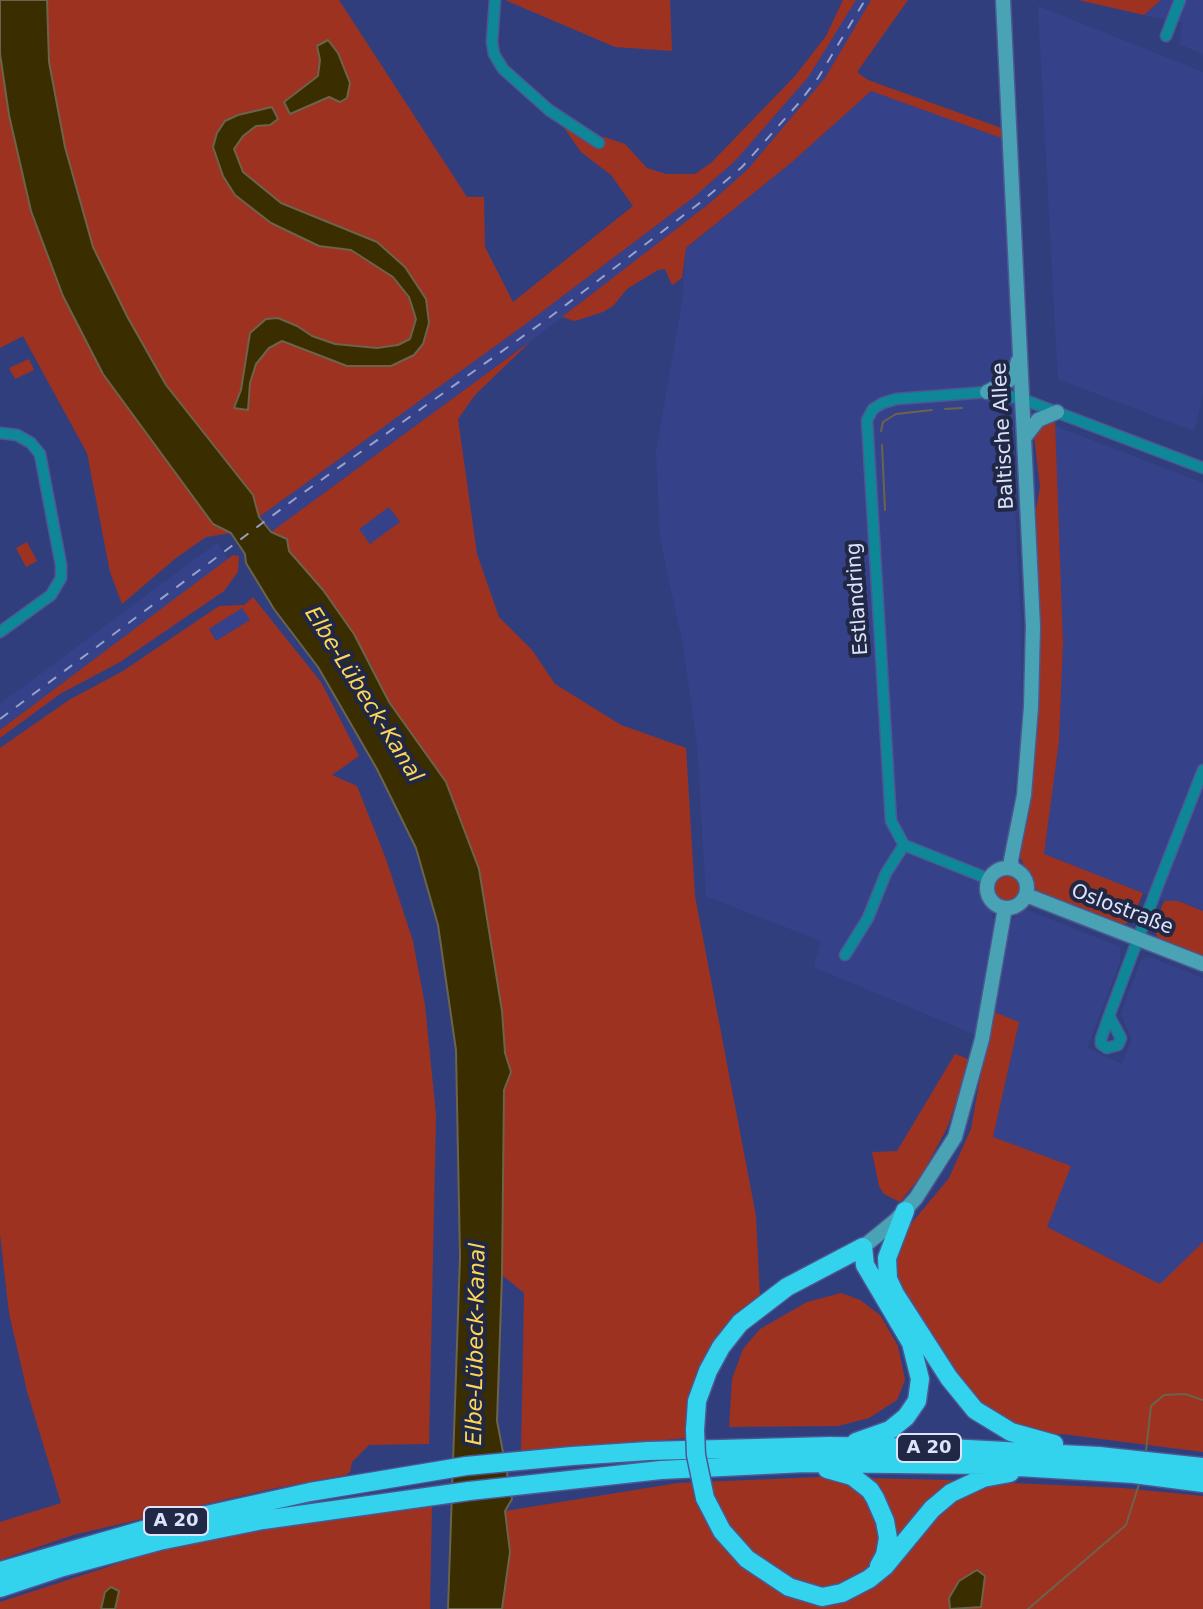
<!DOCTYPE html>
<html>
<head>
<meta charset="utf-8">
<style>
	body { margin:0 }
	canvas { display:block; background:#313e7d }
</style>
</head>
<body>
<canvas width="1203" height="1609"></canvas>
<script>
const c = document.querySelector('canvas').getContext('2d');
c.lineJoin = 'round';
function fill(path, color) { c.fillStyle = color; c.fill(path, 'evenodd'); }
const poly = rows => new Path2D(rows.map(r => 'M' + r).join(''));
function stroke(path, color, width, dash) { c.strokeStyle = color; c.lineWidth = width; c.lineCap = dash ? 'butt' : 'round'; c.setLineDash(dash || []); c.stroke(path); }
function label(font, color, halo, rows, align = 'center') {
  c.font = font + ' "DejaVu Sans",sans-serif'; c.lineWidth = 8; c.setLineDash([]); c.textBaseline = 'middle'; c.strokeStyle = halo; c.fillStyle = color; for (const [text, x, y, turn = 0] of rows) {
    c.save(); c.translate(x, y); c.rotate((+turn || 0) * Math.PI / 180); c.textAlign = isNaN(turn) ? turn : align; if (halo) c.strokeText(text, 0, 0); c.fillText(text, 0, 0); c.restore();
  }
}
const built = poly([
	[856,0,871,0,825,78,748,169,710,203,531,341,271,532,259,517,523,326,694,197,736,160,809,76],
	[1161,0,1203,0,1203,54,1179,44,1183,23,1144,15],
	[1038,6,1203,72,1203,393,1194,431,1058,379],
	[871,91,1004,139,1016,367,1013,469,1021,627,1022,725,1009,838,1002,860,989,867,981,889,994,920,976,1035,814,967,821,941,706,896,697,743,683,645,660,537,656,452,682,303,686,249,792,162],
	[1055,426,1203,483,1203,911,1178,901,1164,901,1044,854,1059,741,1063,643],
	[390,507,401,522,370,544,358,529],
	[217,543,229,560,0,730,0,704],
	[243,607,251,620,217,642,209,629],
	[1027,910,1120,947,1120,962,1087,1048,1122,1064,1132,1040,1121,1014,1141,960,1149,957,1203,978,1203,1242,1161,1284,1047,1227,993,1137,1019,1022,995,1012,1011,924,1014,918]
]);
const green = poly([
	[47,0,339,0,467,197,484,197,485,247,513,302,633,206,611,175,581,152,562,125,597,147,604,137,625,144,647,168,666,174,695,174,711,163,795,76,826,36,843,0,856,0,809,76,736,160,694,197,523,326,259,517,253,495,168,389,128,318,93,247,65,147,49,62],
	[317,46,329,96,284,102,318,76,320,60],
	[272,107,270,125,256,126,243,136,234,149,243,172,280,203,377,242,429,323,391,366,347,366,282,341,269,348,256,364,250,383,248,409,234,408,278,318,297,326,312,336,335,344,377,348,398,345,410,339,416,319,409,297,393,277,351,250,319,245,272,223,235,195,223,176,213,147,217,133,225,121,238,115],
	[505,0,670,0,672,51,615,47],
	[871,0,908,0,857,72,868,80,1004,129,1004,139,871,91,792,162,686,248,682,278,672,285,665,269,658,270,627,289,613,306,603,312,575,321,562,317,710,203,748,169,825,78],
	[1078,0,1161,0,1144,15],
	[0,54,9,115,31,211,63,296,103,374,213,524,231,533,206,537,176,558,122,604,110,572,87,453,23,336,0,348],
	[531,341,475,395,458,419,477,554,499,617,532,650,555,684,621,725,686,748,695,896,756,1216,760,1299,741,1315,686,1430,686,1438,521,1454,524,1293,502,1275,504,1090,511,1072,505,1053,502,1011,446,782,389,702,371,664,323,590,289,551,287,540,271,532],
	[389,507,400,522,370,544,359,529],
	[29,359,34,370,15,379,9,368],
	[1055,419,1063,643,1059,741,1044,854,1143,893,1132,920,1123,925,1040,893,1034,888,1020,857,1035,739,1039,681,1036,510,1040,487,1034,435,1036,428],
	[27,542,37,561,26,567,16,548],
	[233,555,239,556,238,572,224,591,120,662,60,694,0,738,0,730],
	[253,597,321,682,359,756,332,775,357,786,386,859,413,941,425,1005,436,1115,429,1444,369,1445,352,1462,350,1472,346,1475,271,1489,73,1535,0,1560,0,1522,61,1503,27,1391,9,1313,0,1234,0,748,69,700,123,671,219,606,244,605],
	[242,608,250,620,216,641,209,629],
	'992 887a15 15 0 1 1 30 0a15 15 0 1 1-30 0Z',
	[1164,901,1178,901,1203,911,1203,958,1158,939,1154,928],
	[992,1011,1019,1022,993,1137,1071,1166,1047,1227,1160,1284,1203,1242,1203,1452,1062,1434,1031,1434,989,1412,962,1387,892,1276,896,1242,949,1178,971,1129],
	[955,1054,971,1060,947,1128,922,1175,900,1202,884,1194,879,1186,872,1152,897,1151],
	[841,1293,860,1300,880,1315,898,1346,905,1380,897,1400,869,1418,838,1426,729,1427,732,1379,743,1349,760,1329,807,1302],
	[821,1477,947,1480,1122,1488,1203,1496,1203,1609,502,1609,510,1552,505,1511,678,1483],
	[432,1505,430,1609,0,1609,0,1602,163,1549,274,1526]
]);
const water = poly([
	[0,0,47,0,49,62,65,147,93,247,128,318,166,385,253,495,259,517,271,532,287,539,289,551,323,590,354,634,389,702,446,782,479,869,502,1011,505,1053,511,1072,504,1090,502,1275,497,1421,512,1499,505,1511,510,1552,502,1609,448,1609,460,1257,456,1050,438,925,416,848,377,769,318,667,274,609,246,563,245,554,231,533,213,524,103,374,63,296,31,211,9,115,0,54,0,0],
	[328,40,338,53,350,83,347,98,340,102,329,97,290,114,284,102,318,76,320,60,317,46,328,40],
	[272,107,278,119,270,125,256,126,243,136,234,149,243,172,281,203,377,242,405,267,426,299,429,323,423,344,414,355,391,366,347,366,282,341,269,348,256,364,250,383,248,410,234,408,241,390,250,333,266,319,278,318,297,326,312,336,335,344,377,348,398,345,410,339,416,319,409,297,393,277,351,250,319,246,271,223,235,195,223,176,213,147,217,133,225,121,238,115,272,107],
	[977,1570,985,1576,981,1607,950,1609,949,1598,959,1581,977,1570],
	[111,1587,119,1591,115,1609,101,1609,105,1592,111,1587]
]);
const stream = poly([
	[945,409,962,408],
	[881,431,883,422,896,414,932,410],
	[882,445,885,510],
	[1146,1451,1151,1406,1164,1395,1185,1394,1203,1400],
	[1028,1609,1126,1525,1140,1481]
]);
const street = poly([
	[495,0,492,42,494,54,503,69,549,110,599,143],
	[1166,36,1180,0],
	[0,433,17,435,31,443,40,454,61,565,61,578,51,595,0,632],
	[989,879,904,845,891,821,867,420,873,409,883,403,896,399,987,392,1022,399,1203,468],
	[845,955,868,918,886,873,904,845],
	[1109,1016,1121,1038,1118,1045,1107,1048,1101,1044,1101,1039,1109,1016,1157,888,1203,770]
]);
const secondary = poly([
	[1003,0,1033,626,1031,707,1024,795,1011,860,1012,868],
	[987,392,1008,381,1014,374,1018,361],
	[1024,438,1038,420,1057,412],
	'987 888a20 20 0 1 1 40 0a20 20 0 1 1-40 0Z',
	[1026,895,1203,964],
	[863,1247,896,1220,916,1198,955,1137,982,1039,1005,908]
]);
const highway = poly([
	[905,1211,887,1258,888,1279,895,1294,949,1378,975,1410,1011,1432,1054,1444],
	[695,1430,697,1401,708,1371,721,1347,740,1323,787,1287,863,1247,865,1265,911,1343,920,1379,917,1401,906,1417,890,1430,856,1442],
	[827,1469,852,1476,870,1490,875,1498,885,1521,888,1538,885,1555,879,1566],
	[705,1498,722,1531,747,1559,789,1587,822,1597,842,1593,869,1579,885,1566,932,1509,951,1493,983,1478,1010,1473],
	[0,1571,157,1526,310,1492,466,1466,572,1456,648,1451,830,1446,949,1448,1099,1456,1203,1467],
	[0,1588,63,1567,159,1541,263,1520,469,1491,661,1470,805,1463,986,1465,1134,1474,1203,1483]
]);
const rail = poly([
	[0,719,296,498,550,317,701,202,742,167,798,104,818,78,865,0]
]);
const highwayBridge = poly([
	[695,1430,696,1455,705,1498]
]);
const shields = [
	[929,1448,64],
	[176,1521,64]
];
const shieldNames = [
	["A 20",929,1448],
	["A 20",176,1521]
];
const streetNames = [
	["Baltische Allee",1004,436,-93],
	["Estlandring",858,599,-94],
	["Oslostraße",1122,910,21]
];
const waterNames = [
	["Elbe-Lübeck-Kanal",363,695,58],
	["Elbe-Lübeck-Kanal",477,1344,-89]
];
fill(built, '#354289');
fill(green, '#9d3221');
fill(water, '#3a2d00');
stroke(water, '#6b644b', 2);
stroke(stream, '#6b644b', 2);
stroke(street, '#4c5891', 13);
stroke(secondary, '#4c5891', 17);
stroke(highway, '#4c5891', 21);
stroke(street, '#0e8799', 10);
stroke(secondary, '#4aa3b4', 14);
stroke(highway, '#33d3ee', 18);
stroke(rail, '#98a1c8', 2, [10, 10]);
stroke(highwayBridge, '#4c5891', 21, []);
stroke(highwayBridge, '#33d3ee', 18);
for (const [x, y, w] of shields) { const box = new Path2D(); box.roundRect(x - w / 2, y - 14, w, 28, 6); c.fillStyle = '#212845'; c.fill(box); stroke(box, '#dce3fa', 2); }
label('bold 18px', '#dce3fa', null, shieldNames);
label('20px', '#dce3fa', '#212845', streetNames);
label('italic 22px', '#fdd657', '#212845', waterNames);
</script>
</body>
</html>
